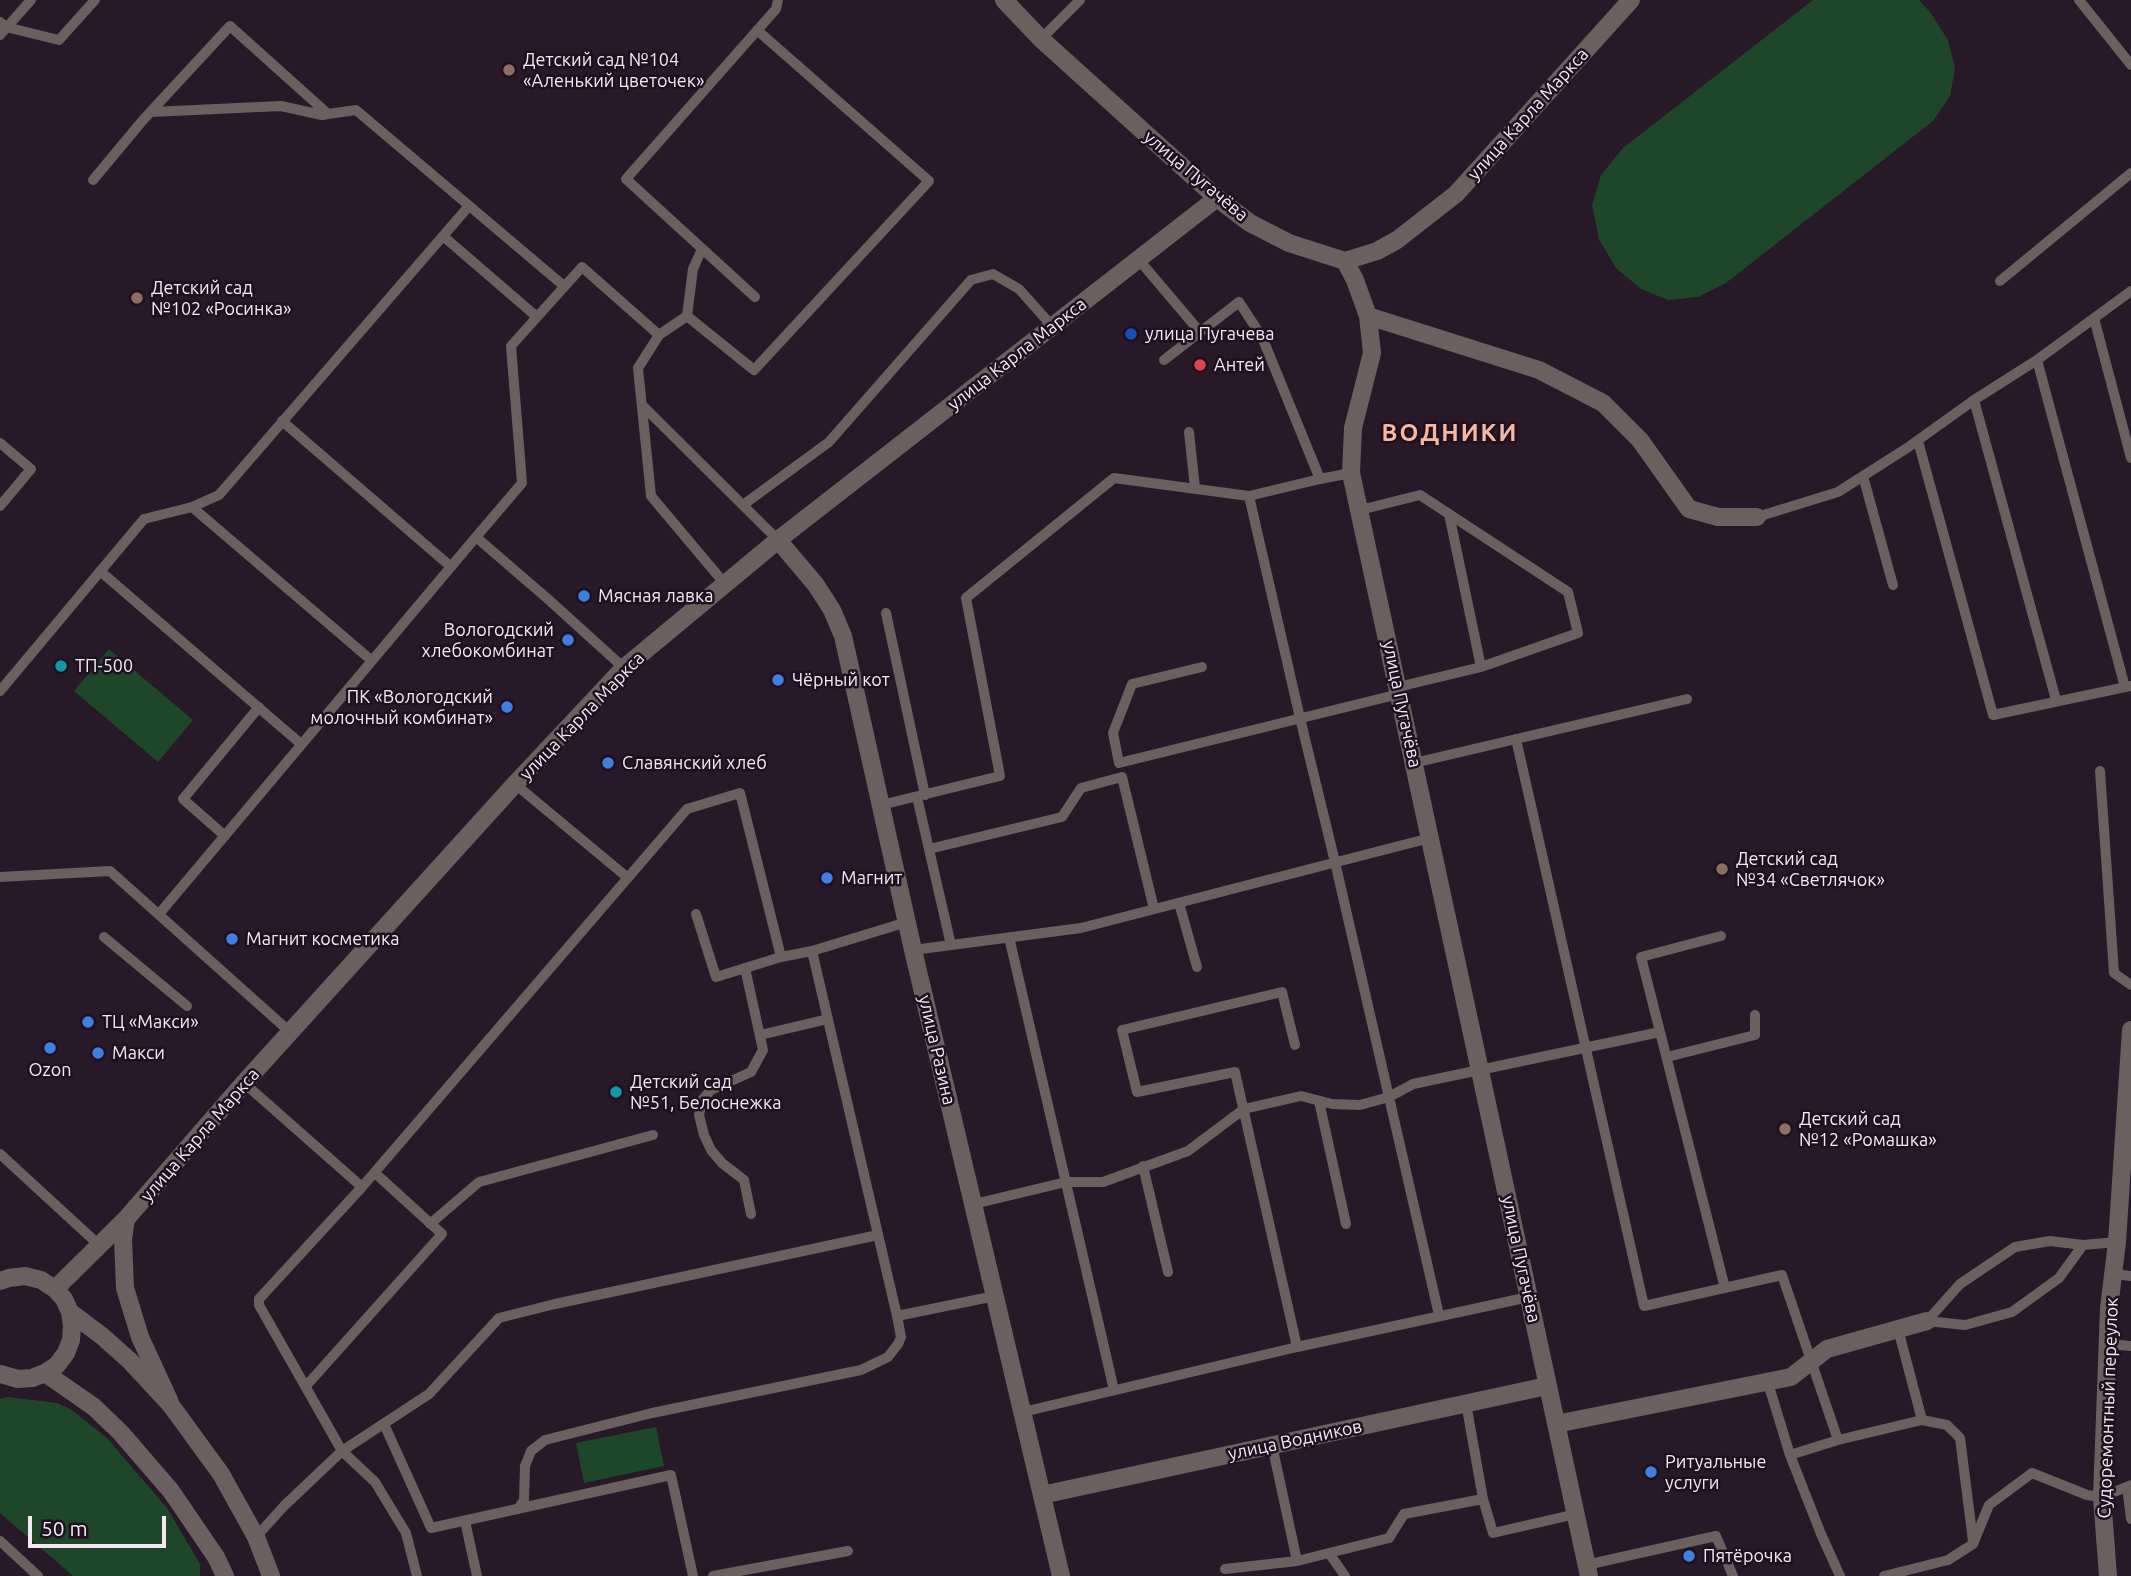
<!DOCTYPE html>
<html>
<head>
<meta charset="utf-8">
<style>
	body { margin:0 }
	#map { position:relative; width:2131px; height:1576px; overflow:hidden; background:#281928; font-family:Ubuntu,sans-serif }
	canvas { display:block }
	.scale { position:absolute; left:28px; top:1516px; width:138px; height:32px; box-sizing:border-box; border:4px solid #f4e9f3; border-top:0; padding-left:9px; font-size:21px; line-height:24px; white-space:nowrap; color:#f4e9f3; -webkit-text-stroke:5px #1e101e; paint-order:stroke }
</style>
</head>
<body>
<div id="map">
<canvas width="2131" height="1576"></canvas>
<div class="scale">50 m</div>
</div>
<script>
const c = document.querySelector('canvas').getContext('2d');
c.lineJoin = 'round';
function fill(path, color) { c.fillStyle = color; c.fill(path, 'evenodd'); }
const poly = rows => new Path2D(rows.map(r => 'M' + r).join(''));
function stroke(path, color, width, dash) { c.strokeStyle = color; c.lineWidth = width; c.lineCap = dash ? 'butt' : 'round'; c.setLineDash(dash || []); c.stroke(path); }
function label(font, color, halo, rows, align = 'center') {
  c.font = font + ' Ubuntu,sans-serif'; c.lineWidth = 5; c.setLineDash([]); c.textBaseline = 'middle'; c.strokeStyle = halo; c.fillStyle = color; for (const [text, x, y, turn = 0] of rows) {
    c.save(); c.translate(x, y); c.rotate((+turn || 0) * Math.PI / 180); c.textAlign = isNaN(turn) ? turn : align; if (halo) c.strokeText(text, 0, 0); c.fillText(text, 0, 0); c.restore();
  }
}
const green = poly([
	[1813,0,1919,0,1930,12,1948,40,1955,68,1950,96,1933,121,1726,283,1698,297,1668,300,1641,289,1616,268,1599,239,1592,205,1601,175,1623,148],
	[109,649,193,720,158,762,74,691],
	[8,1397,57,1403,72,1410,107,1438,167,1508,200,1564,200,1576,73,1576,0,1513,0,1399],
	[656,1427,664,1466,584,1483,576,1443]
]);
const service = poly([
	[2079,0,2131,65],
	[0,22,6,27,59,40,95,0],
	[0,35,31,0],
	[1041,39,1080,0],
	[151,112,281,106,322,115,328,114],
	[93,180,143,120,230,26,328,114,356,110,564,286],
	[443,236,469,206],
	[1139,260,1200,332],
	[2000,281,2131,173],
	[755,297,626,179,776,9,778,0],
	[687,316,754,370,929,181,757,30],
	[2094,318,2131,458],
	[659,335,638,368,651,496,725,584],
	[2037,360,2125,687],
	[1974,400,2056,700],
	[642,405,778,540],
	[282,421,450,566],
	[1189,432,1195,488],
	[1918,441,1993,715,2131,686],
	[0,443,31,469,0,506],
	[1863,476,1893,585],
	[1320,479,1351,473],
	[1249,496,1300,718,1335,862,1439,1315],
	[743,505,829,442,971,280,993,274,1019,289,1052,326],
	[1360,510,1420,495,1568,592,1578,633,1481,667],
	[1757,517,1838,492,1907,448,1974,400,2037,360,2131,291],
	[476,537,522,483,511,346,582,267,659,335,687,316,693,269,702,249],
	[100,571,301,744],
	[886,613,925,795],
	[371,660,192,507,219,495,443,236,537,317],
	[1202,667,1132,684,1113,733,1119,763,1399,694],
	[1398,687,1481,667,1449,514],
	[0,691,144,519,192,507],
	[1516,739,1644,1306,1782,1275,1838,1440,1790,1455],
	[1414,763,1687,699],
	[2100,771,2114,973,2131,985],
	[515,784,628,878],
	[917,797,951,945],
	[881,805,1000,776,966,598,1114,478,1249,496,1320,479,1262,337,1239,302,1164,360],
	[225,836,183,799,259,707],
	[929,849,1062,817,1081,788,1122,777,1154,909],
	[0,877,110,871,290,1032],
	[1179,903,1197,967],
	[159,914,476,537,549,600,624,668],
	[696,914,716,977,781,957],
	[1721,936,1641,957,1725,1288],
	[104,937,187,1006],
	[1009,937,1114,1390],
	[913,950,1081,928,1430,838],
	[812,951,897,1316,995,1296],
	[745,968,763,1050,751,1072,711,1090,702,1100,699,1115,704,1135,711,1150,722,1163,744,1180,751,1214],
	[760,1035,828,1019],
	[1667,1057,1755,1035,1755,1015],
	[244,1083,362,1187,687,809,740,793,781,957,812,951,907,922],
	[1319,1101,1346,1224],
	[0,1154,99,1245],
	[1143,1166,1168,1272],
	[362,1187,259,1299,259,1305,342,1451,375,1482,406,1533,417,1576],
	[974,1204,1066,1182,1103,1182,1188,1151,1244,1109,1301,1096,1332,1104,1360,1105,1389,1097,1413,1084,1660,1032],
	[430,1224,479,1182,653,1135],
	[2114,1274,2131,1276],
	[1927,1321,1960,1284,2015,1247,2050,1241,2083,1245,2117,1242],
	[1927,1321,1965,1325,2012,1312,2059,1278,2083,1245],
	[2108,1344,2131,1346],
	[1297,1347,1529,1297],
	[1768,1383,1790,1455,1821,1534,1840,1576],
	[306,1386,442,1234,375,1173],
	[1466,1403,1483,1499,1493,1533,1576,1514],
	[1023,1412,1297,1347,1235,1072,1137,1092,1122,1030,1282,992,1295,1045],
	[1922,1420,1947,1425,1960,1438,1973,1541],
	[384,1424,431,1528,671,1475,693,1576],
	[1838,1440,1922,1420,1898,1329],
	[1272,1445,1297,1561],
	[2127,1487,2131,1519],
	[518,1509,524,1500,525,1466,531,1451,545,1440,652,1413,861,1370,888,1357,898,1344,901,1337,897,1316],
	[465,1521,477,1576],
	[256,1537,284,1506,342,1451,429,1394,499,1318,555,1304,878,1235],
	[0,1541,38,1576],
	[1329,1553,1345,1576],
	[1586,1565,1716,1536,1733,1576],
	[1225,1569,1297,1561,1389,1538,1404,1514,1483,1499],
	[713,1576,848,1551],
	[1884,1576,1948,1560,1973,1544,1989,1505,2032,1473,2087,1495,2102,1497,2131,1485]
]);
const minor = poly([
	[1004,0,1041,39,1217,198,1250,223,1289,243,1345,261,1355,280,1368,316,1372,353,1353,428,1351,473,1589,1576],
	[1345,261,1377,251,1397,240,1456,194,1631,0],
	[1368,316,1539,370,1603,403,1640,440,1689,509,1718,517,1757,517],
	[778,540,816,585,832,610,843,636,913,950,1061,1576],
	[126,1219,123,1239,125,1288,140,1337,169,1400],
	[55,1289,126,1219,244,1083,515,784,624,668,778,540,1217,198],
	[1556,1424,1791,1377,1827,1349,1927,1321],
	[1042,1495,1547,1386],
	[2108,1576,2102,1497,2109,1308,2117,1242,2131,1030]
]);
const tertiary = poly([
	[0,1281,9,1278,25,1276,41,1280,55,1289,64,1299,70,1312,72,1326,71,1340,66,1353,57,1365,45,1373,32,1378,18,1379,0,1374],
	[70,1312,102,1336,130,1361,170,1404,221,1474,256,1537,271,1576],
	[45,1373,94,1407,121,1433,171,1491,216,1557,225,1576]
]);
const markers = [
	[509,70,7,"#8d6e63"],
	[137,298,7,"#8d6e63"],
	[1131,334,7,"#1a4fb4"],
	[1200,365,7,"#e0444e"],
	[584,596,7,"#3f7fe0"],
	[568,640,7,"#3f7fe0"],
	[61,666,7,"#0f9aa8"],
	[778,680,7,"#3f7fe0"],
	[507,707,7,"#3f7fe0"],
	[608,763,7,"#3f7fe0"],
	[1722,869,7,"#8d6e63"],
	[827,878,7,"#3f7fe0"],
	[232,939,7,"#3f7fe0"],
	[88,1022,7,"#3f7fe0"],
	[50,1048,7,"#3f7fe0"],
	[98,1053,7,"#3f7fe0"],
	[616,1092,7,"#0f9aa8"],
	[1785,1129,7,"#8d6e63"],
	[1651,1472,7,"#3f7fe0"],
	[1689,1556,7,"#3f7fe0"]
];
const poiNames = [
	["Детский сад №104",523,60],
	["«Аленький цветочек»",523,81],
	["Детский сад",151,288],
	["№102 «Росинка»",151,309],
	["улица Пугачева",1145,334],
	["Антей",1214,365],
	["Мясная лавка",598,596],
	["Вологодский",554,630,"right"],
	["хлебокомбинат",554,651,"right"],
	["ТП-500",75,666],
	["Чёрный кот",792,680],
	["ПК «Вологодский",493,697,"right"],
	["молочный комбинат»",493,718,"right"],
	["Славянский хлеб",622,763],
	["Детский сад",1736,859],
	["№34 «Светлячок»",1736,880],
	["Магнит",841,878],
	["Магнит косметика",246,939],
	["ТЦ «Макси»",102,1022],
	["Макси",112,1053],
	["Ozon",50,1070,"center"],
	["Детский сад",630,1082],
	["№51, Белоснежка",630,1103],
	["Детский сад",1799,1119],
	["№12 «Ромашка»",1799,1140],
	["Ритуальные",1665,1462],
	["услуги",1665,1483],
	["Пятёрочка",1703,1556]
];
const streetNames = [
	["улица Карла Маркса",1528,114,-48],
	["улица Пугачёва",1196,176,40],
	["улица Карла Маркса",1017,354,-38],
	["улица Пугачёва",1402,704,78],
	["улица Карла Маркса",582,716,-46],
	["улица Разина",937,1050,77],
	["улица Карла Маркса",200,1135,-49],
	["улица Пугачёва",1521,1259,78],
	["Судоремонтный переулок",2108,1408,-88],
	["улица Водников",1295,1440,-12]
];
const districtNames = [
	["ВОДНИКИ",1450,433]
];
fill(green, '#1e4629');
stroke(service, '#6b5f60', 10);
stroke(minor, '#6b5f60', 18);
stroke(tertiary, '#6b5f60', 18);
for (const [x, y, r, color] of markers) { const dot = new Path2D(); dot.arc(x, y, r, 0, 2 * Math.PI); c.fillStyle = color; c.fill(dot); stroke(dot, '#1e101e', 2.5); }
label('18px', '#f4e9f3', '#1e101e', poiNames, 'left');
label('18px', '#f4e9f3', '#1e101e', streetNames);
c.letterSpacing = '2px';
label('bold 24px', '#f7b8a2', '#1e101e', districtNames);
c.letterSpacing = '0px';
</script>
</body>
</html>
